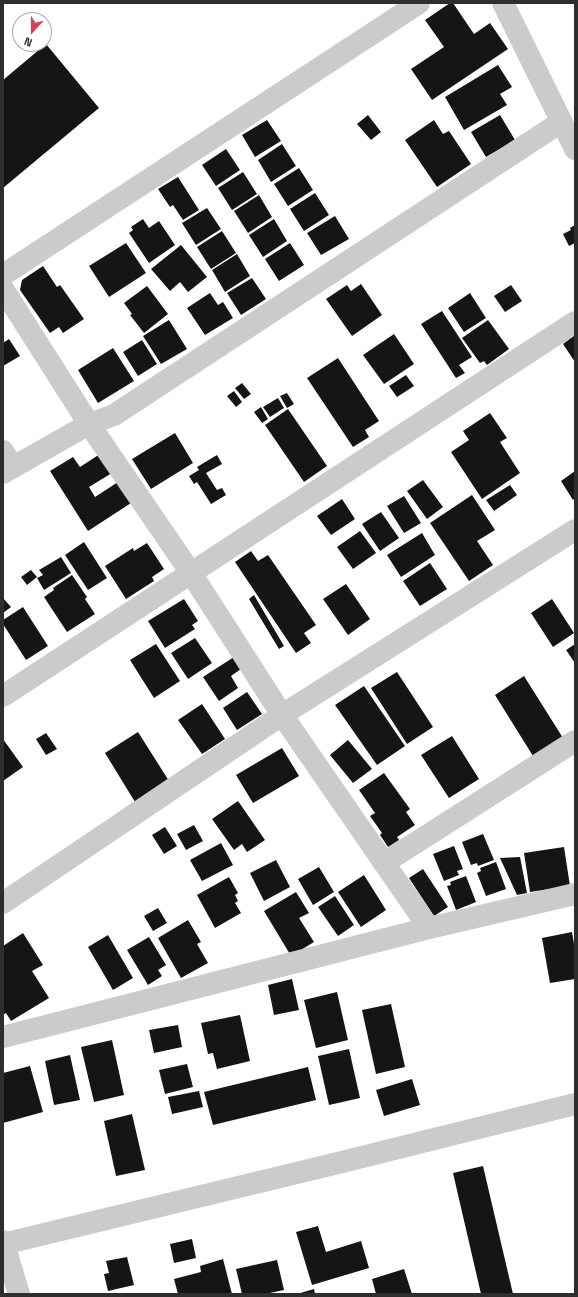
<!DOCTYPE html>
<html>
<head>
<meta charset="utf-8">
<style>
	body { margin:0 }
	#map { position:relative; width:578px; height:1297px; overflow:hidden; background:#fff; font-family:"Space Grotesk",sans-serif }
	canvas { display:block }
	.frame { position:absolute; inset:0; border:4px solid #2e2e2e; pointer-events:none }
	.north { position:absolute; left:12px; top:12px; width:40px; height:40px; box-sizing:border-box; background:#fff; border:1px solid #ababab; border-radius:50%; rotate:201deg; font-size:11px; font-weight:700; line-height:16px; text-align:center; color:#2e2e2e }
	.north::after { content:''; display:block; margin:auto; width:14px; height:18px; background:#d14354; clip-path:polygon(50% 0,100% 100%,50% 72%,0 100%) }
</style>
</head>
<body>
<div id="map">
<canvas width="578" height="1297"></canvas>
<div class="frame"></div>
<div class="north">N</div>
</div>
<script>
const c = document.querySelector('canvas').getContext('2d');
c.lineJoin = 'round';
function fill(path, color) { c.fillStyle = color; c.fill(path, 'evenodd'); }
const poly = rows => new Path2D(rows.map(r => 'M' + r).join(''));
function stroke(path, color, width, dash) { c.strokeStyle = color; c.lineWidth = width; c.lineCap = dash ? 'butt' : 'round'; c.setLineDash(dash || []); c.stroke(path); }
const building = poly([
	[450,3,453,3,474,34,490,23,508,49,432,100,411,69,444,47,425,20],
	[46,44,99,108,3,188,3,80],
	[498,65,512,87,500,94,507,105,464,130,445,97],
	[368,115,381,132,371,140,357,124],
	[500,115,515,140,486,157,471,132],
	[267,120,281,141,255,157,242,135],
	[434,120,443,134,449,131,471,164,437,187,405,140],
	[282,144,296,166,271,182,258,160],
	[226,149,240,170,216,186,202,165],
	[299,168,313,190,288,206,274,184],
	[243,172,257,194,232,210,218,188],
	[178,177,199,210,183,220,173,205,170,207,158,189],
	[315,193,329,215,304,231,290,209],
	[259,195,272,217,248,233,234,211],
	[207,208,221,229,196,245,182,223],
	[335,216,349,239,321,255,307,233],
	[143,219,149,228,159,221,175,245,149,263,129,233,133,230,131,227],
	[274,219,287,241,263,257,249,235],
	[575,225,575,243,569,246,563,234,571,230,570,228],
	[222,231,236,253,211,269,197,247],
	[126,243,146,273,109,297,89,266],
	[290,243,304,265,279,281,265,259],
	[181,245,207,277,188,292,180,282,170,291,151,269],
	[237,254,250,276,225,292,212,270],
	[43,266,57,287,60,285,84,319,63,333,59,327,50,333,20,290,22,280],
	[252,278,266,299,241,315,227,293],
	[361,284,382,315,352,336,326,299,347,285,351,291],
	[511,285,522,301,505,312,494,296],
	[147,286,168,314,144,333,130,315,132,314,124,303],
	[210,293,218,305,223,302,233,318,205,335,187,308],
	[470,293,486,318,464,332,448,308],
	[442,311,472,357,459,365,465,373,456,378,421,324],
	[169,320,187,349,161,364,143,336],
	[488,320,509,349,487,365,484,361,480,363,462,338],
	[394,334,414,364,384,384,363,355],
	[575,335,575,362,563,344],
	[9,339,20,356,3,366,3,343],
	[142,340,157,364,138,376,123,352],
	[113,348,134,381,98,403,78,370],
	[338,358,379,421,365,430,369,437,353,447,307,378],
	[406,375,414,386,397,397,389,386],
	[242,383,251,394,244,399,235,388],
	[234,391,242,402,236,407,227,396],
	[287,393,294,404,287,408,280,396],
	[278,398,284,408,270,417,263,407],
	[261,407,268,419,262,423,254,412],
	[288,409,327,466,304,482,265,425],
	[490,413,507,438,500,442,520,473,482,499,451,452,469,440,463,431],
	[175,433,193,463,151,489,132,459],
	[100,454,112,473,89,487,95,497,118,482,131,503,88,531,50,471,73,457,80,467],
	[217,455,222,464,206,473,217,490,222,488,226,495,211,504,197,482,194,484,189,476,199,470,197,467],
	[575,471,575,498,573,500,561,481],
	[423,480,443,507,427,519,407,491],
	[510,485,517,495,494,511,486,500],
	[472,495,495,530,477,541,493,565,469,581,430,523],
	[404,496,421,523,404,533,387,506],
	[342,499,355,519,331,535,317,516],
	[381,512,399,538,380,551,362,524],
	[360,531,376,553,353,569,337,547],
	[422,533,435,555,401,577,387,555],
	[84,542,107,578,88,590,65,555],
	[147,543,164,569,152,577,154,581,126,599,105,566,133,548,134,551],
	[251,551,258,561,268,555,316,625,304,633,311,643,296,653,235,562],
	[61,557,71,573,44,590,37,578,43,575,39,570],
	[430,563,447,589,420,606,403,581],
	[31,570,37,577,27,585,21,577],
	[72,575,87,597,85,599,95,614,67,632,44,597,54,590,53,588],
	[346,584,370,619,348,635,323,599],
	[254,595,284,646,279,649,249,599],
	[3,598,11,607,3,613],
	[184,599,198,621,192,625,195,629,165,648,148,621],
	[552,599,574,633,553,647,531,613],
	[23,607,48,646,26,660,3,624,3,620],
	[195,638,212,663,188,679,171,653],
	[156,644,180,681,154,698,130,660],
	[575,644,575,663,566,650],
	[234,657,241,669,231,676,238,688,219,701,203,677],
	[397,672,433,727,407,744,371,688],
	[524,676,563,738,533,756,495,695],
	[364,686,405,746,377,765,335,705],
	[247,692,262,714,237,730,223,708],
	[202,704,225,739,202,754,178,720],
	[138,732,169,781,135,802,105,753],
	[46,733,57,749,46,755,36,739],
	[452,736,479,779,449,798,421,755],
	[3,739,23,767,3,781],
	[348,740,372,769,353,783,330,755],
	[282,748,299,776,253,803,236,775],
	[384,773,410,809,406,812,415,825,397,837,399,840,388,847,380,835,382,833,370,816,375,813,359,790],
	[238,801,265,840,247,852,242,844,234,850,212,819],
	[194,825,203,841,186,850,177,834],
	[165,827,177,846,164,854,152,835],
	[483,834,494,860,478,866,477,863,471,865,462,842],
	[221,843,233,865,202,881,190,860],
	[454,846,463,869,457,871,459,875,444,881,433,854],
	[564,847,570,886,530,892,524,853],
	[520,857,527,893,517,895,500,858],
	[276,860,290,887,264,901,250,873],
	[496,862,506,889,486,896,477,873,481,871,480,868],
	[319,867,334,892,313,905,298,879],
	[423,869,448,907,434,916,409,878],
	[364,875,386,910,361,927,338,892],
	[466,876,476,902,456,910,447,886,451,885,450,882],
	[229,877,238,893,235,895,238,901,235,903,241,913,215,928,197,895],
	[296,892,309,913,299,918,314,942,291,956,264,911],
	[335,896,354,925,338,936,318,907],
	[158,908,167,923,153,931,144,916],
	[188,920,201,942,197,944,208,963,181,978,158,938],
	[572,932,575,950,575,979,550,983,542,938],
	[23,933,43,965,32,971,49,998,11,1021,6,1013,3,1015,3,946],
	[108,935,133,978,113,990,88,947],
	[149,937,166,965,158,970,162,976,148,985,127,950],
	[292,979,299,1010,274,1015,268,985],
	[337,992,348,1040,316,1048,304,1000],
	[391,1004,405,1067,376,1074,362,1010],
	[240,1015,250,1061,217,1069,213,1053,208,1054,201,1023],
	[178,1025,182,1047,154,1053,149,1030],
	[112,1040,124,1095,94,1102,81,1047],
	[349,1049,360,1098,329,1105,318,1056],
	[70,1055,80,1100,54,1105,45,1061],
	[187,1064,193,1087,165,1094,159,1070],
	[30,1066,43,1112,3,1123,3,1073],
	[308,1067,316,1100,213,1125,204,1092],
	[412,1079,420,1105,384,1116,376,1090],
	[199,1091,203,1107,172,1114,168,1097],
	[132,1114,145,1170,116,1176,104,1121],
	[483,1166,513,1294,481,1294,453,1173],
	[318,1226,326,1252,361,1241,369,1268,312,1285,296,1232],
	[192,1239,196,1258,174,1263,170,1244],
	[127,1257,134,1285,108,1291,104,1274,109,1273,106,1261],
	[223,1259,232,1294,178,1294,174,1279,201,1272,200,1266],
	[277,1260,284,1290,265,1294,242,1294,236,1269],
	[404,1269,412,1294,376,1294,372,1279],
	[314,1289,315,1294,297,1294]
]);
const minor = poly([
	[503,3,575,149],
	[3,275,419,3],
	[3,289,89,424,191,573,282,715,429,928],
	[3,451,13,467],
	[3,473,89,424,114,415,561,122],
	[3,696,575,322],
	[384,863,575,741],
	[3,903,282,715,575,530],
	[3,1037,429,928,575,894],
	[3,1241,19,1294]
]);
const tertiary = poly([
	[3,1244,342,1162,575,1104]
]);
fill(building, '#151515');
stroke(minor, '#cbcbcb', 22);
stroke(tertiary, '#cbcbcb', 22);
</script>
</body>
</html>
